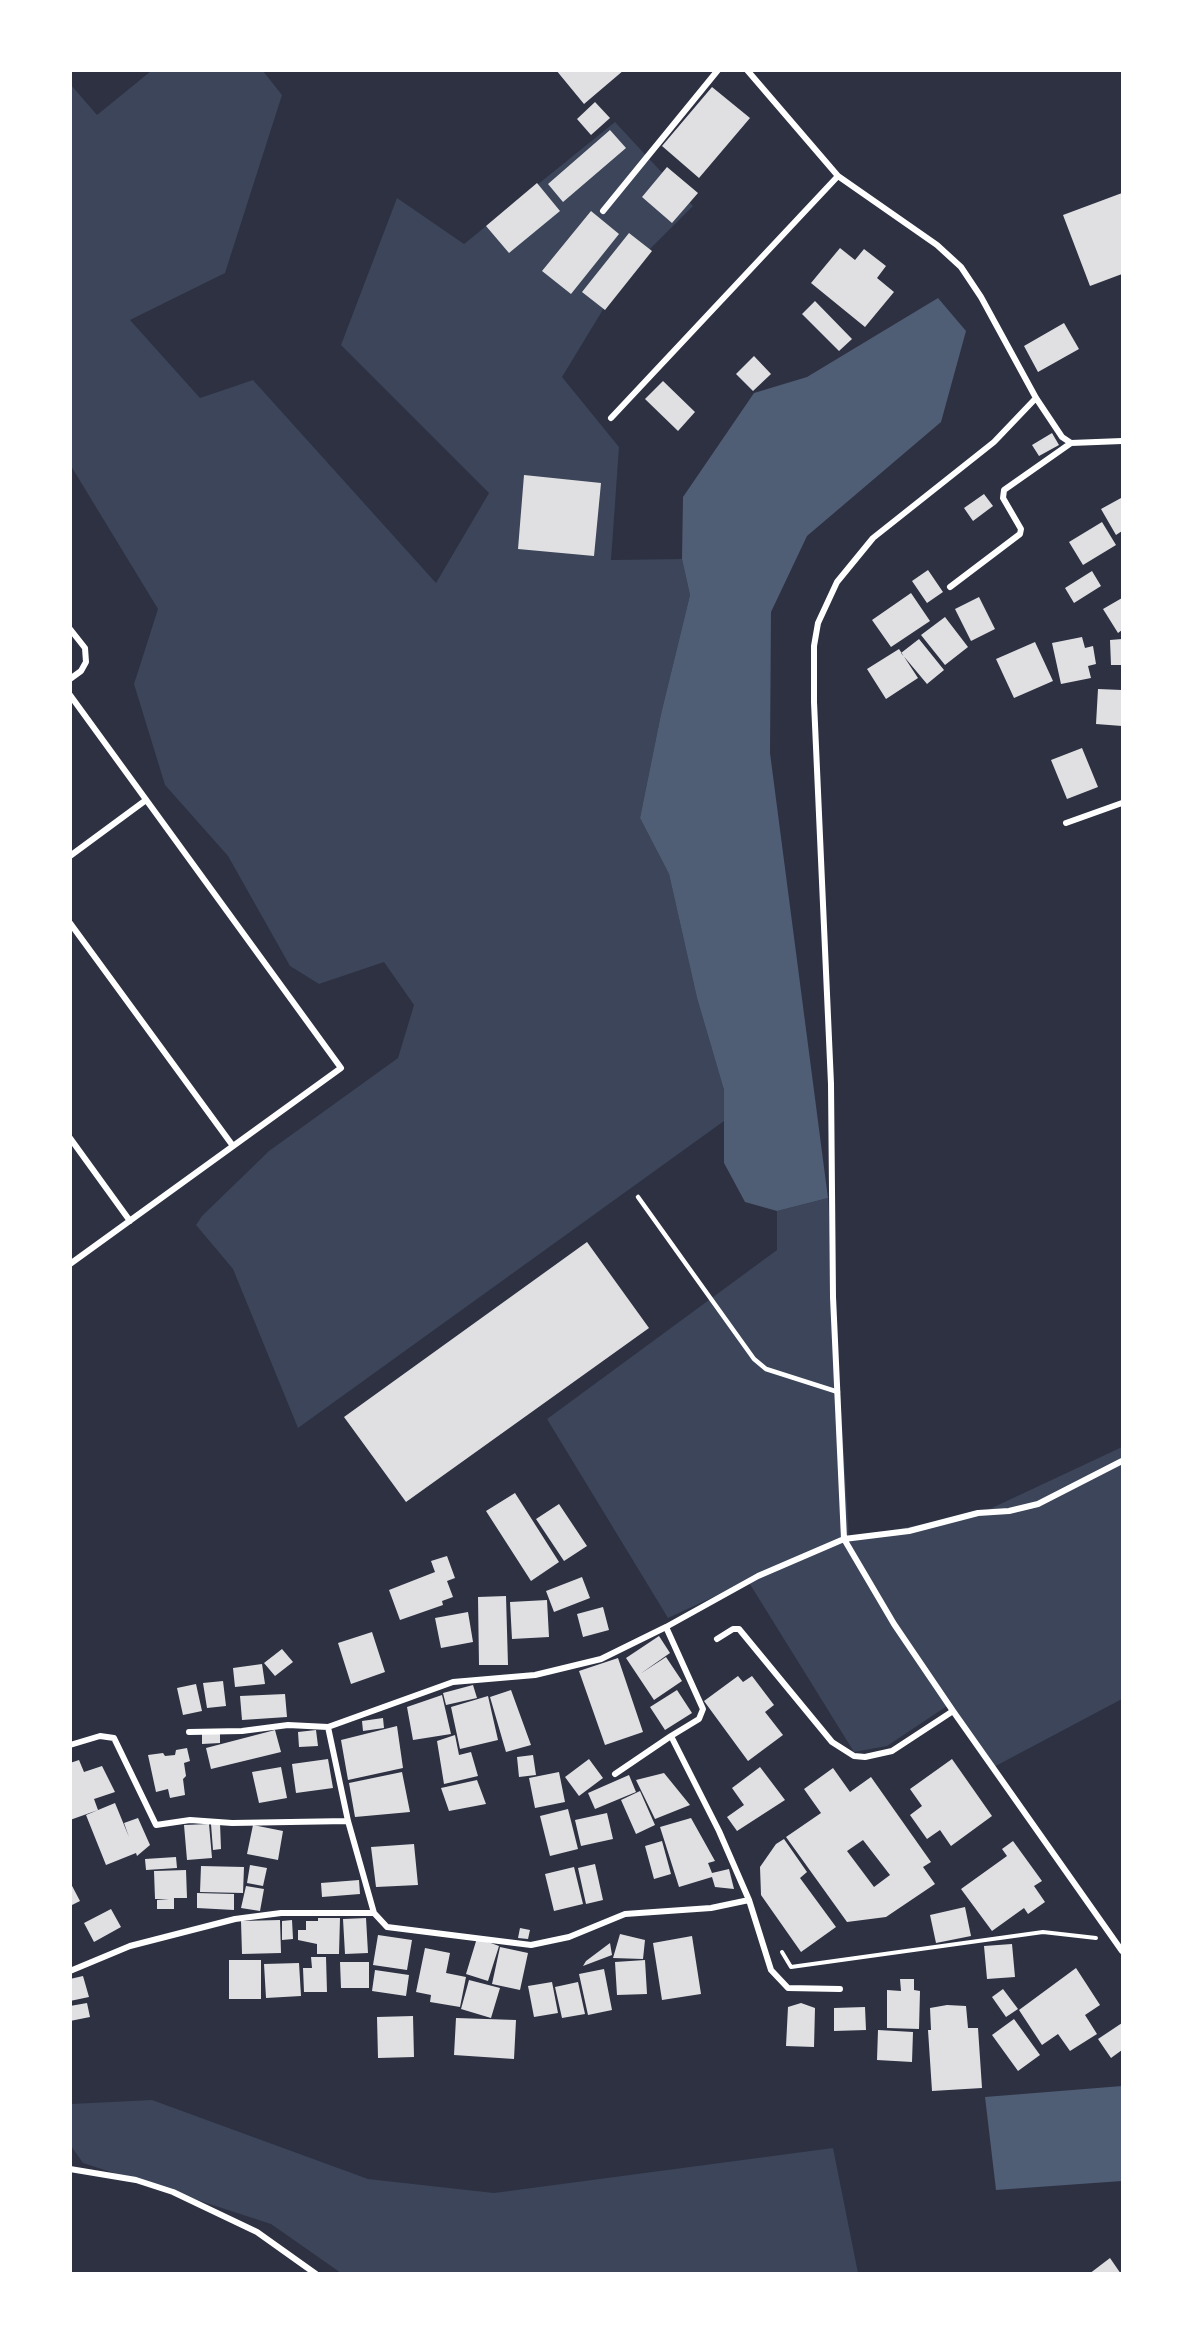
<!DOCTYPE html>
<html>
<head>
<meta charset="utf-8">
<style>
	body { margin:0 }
	#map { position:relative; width:1193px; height:2344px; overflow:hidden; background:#2d3142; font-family:"Asap Condensed",sans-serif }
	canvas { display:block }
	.frame { position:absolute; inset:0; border:72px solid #fff; pointer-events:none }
</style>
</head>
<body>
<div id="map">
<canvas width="1193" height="2344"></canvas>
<div class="frame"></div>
</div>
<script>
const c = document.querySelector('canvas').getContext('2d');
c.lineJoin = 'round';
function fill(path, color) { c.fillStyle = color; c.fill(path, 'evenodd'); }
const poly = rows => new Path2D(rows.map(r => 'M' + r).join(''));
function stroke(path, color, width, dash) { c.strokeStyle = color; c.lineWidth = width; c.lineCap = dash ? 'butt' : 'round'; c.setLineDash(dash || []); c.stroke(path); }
const green = poly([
	[151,71,263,71,282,95,225,273,130,320,200,398,253,380,436,583,489,493,341,345,397,198,464,244,615,122,693,206,624,275,562,377,619,447,611,560,682,559,690,595,661,714,640,818,669,874,697,998,724,1090,724,1121,298,1428,233,1269,196,1225,202,1216,269,1151,398,1058,414,1005,384,962,319,984,290,966,228,856,165,785,134,684,158,609,71,466,71,85,97,115],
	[828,1198,849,1538,979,1514,1122,1447,1122,1699,990,1769,947,1706,887,1746,854,1752,748,1581,668,1618,547,1419,777,1250,777,1211],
	[152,2100,368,2179,494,2193,833,2148,858,2273,341,2273,271,2224,83,2163,71,2146,71,2104]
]);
const water = poly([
	[938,298,966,331,941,422,807,536,771,612,770,753,828,1198,777,1211,745,1202,724,1163,724,1090,697,998,669,874,640,818,661,714,690,595,682,559,683,497,754,393,807,377],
	[1122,2086,1122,2181,996,2190,985,2097]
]);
const building = poly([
	[556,70,624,70,584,104],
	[712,87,750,118,699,178,662,146],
	[595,102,610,118,591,135,577,119],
	[610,130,626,148,563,202,548,184],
	[667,167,698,193,672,223,642,197],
	[537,183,560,211,509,253,486,226],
	[1122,193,1122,274,1090,286,1063,215],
	[591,211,619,234,571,294,542,271],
	[629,233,652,251,605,310,582,292],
	[840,248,855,260,864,249,886,266,877,278,894,292,865,327,811,283],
	[815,301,852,339,839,351,802,314],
	[1064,323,1079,349,1038,372,1024,346],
	[754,356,771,374,753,391,736,374],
	[663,381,695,412,678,431,645,399],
	[1052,433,1059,445,1039,456,1032,445],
	[524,475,601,483,594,556,518,549],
	[984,494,993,506,973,521,964,508],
	[1121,498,1122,531,1116,535,1101,509],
	[1102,522,1116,545,1083,565,1069,542],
	[928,570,943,592,927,603,912,581],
	[1092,571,1101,586,1074,603,1065,588],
	[911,593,930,621,891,647,872,620],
	[979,597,995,629,971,641,955,609],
	[1122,598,1122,630,1118,633,1103,609],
	[945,617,968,647,945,665,921,635],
	[1082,637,1085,648,1093,646,1096,664,1088,666,1091,678,1061,684,1052,643],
	[919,639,944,670,927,684,901,653],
	[1122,639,1122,665,1111,665,1110,640],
	[1035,642,1053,681,1014,698,996,659],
	[899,649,918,678,886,699,867,669],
	[1098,689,1122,690,1122,726,1096,724],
	[1082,748,1098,787,1067,799,1051,760],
	[587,1242,649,1328,406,1502,344,1417],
	[515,1493,559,1562,531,1581,486,1511],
	[559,1504,587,1546,564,1561,536,1519],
	[447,1556,455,1578,447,1581,453,1597,442,1601,443,1605,400,1620,389,1590,435,1572,431,1561],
	[582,1577,590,1598,554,1612,546,1591],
	[506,1596,508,1665,479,1665,478,1597],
	[547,1600,549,1637,512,1639,510,1602],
	[603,1607,609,1630,583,1637,577,1614],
	[468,1612,473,1642,441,1648,435,1618],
	[372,1632,385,1672,351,1684,338,1643],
	[659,1636,670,1653,640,1674,666,1657,682,1681,654,1700,626,1658],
	[282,1649,293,1662,275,1676,264,1663],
	[618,1658,643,1732,605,1745,579,1671],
	[262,1664,265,1684,235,1687,233,1668],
	[738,1676,743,1682,752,1676,774,1705,765,1712,783,1735,748,1761,704,1701],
	[223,1681,226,1706,207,1708,203,1683],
	[196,1684,202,1711,183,1715,177,1688],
	[473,1685,477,1698,446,1705,443,1693],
	[511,1690,531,1745,506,1752,490,1697],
	[677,1690,692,1713,665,1730,650,1707],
	[285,1694,287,1717,242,1720,240,1696],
	[442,1695,451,1734,413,1740,407,1707],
	[488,1696,498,1740,460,1749,451,1707],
	[383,1718,384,1728,363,1731,362,1721],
	[397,1726,403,1768,348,1780,341,1740],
	[275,1730,281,1752,211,1769,206,1748],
	[316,1730,318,1746,299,1747,298,1732],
	[202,1733,220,1733,220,1743,202,1744],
	[455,1735,459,1755,471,1752,478,1776,444,1784,437,1741],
	[187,1748,190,1761,184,1763,186,1776,183,1779,185,1795,170,1798,168,1789,156,1792,148,1755,163,1753,165,1756,175,1755,176,1750],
	[533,1755,536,1775,519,1777,517,1757],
	[328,1759,333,1788,296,1793,292,1764],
	[589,1759,603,1778,579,1796,565,1777],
	[952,1759,992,1816,951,1846,940,1830,927,1839,910,1815,922,1806,910,1789],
	[79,1760,84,1772,102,1766,115,1792,94,1799,98,1810,70,1820,70,1763],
	[281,1767,287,1798,259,1803,252,1772],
	[760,1767,785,1800,737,1831,727,1817,744,1805,732,1788],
	[833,1768,850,1792,871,1777,931,1862,923,1867,935,1884,886,1917,847,1922,786,1837,821,1813,804,1789],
	[863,1840,890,1875,874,1887,847,1851],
	[402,1772,410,1812,355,1817,349,1783],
	[559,1772,565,1802,535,1808,529,1778],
	[664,1773,690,1805,655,1819,636,1780],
	[629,1775,636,1792,595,1809,588,1793],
	[477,1780,486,1804,449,1811,441,1788],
	[640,1791,655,1825,636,1834,621,1800],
	[115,1803,129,1837,124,1823,138,1818,150,1845,137,1856,136,1853,106,1865,86,1815],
	[568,1809,578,1849,550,1856,540,1816],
	[607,1813,613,1839,581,1846,575,1820],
	[691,1818,715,1861,708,1863,712,1873,729,1869,734,1889,715,1887,712,1877,679,1887,660,1827],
	[220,1823,221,1849,213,1850,211,1824],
	[209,1824,212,1858,187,1860,184,1825],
	[253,1825,283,1831,278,1860,247,1854],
	[784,1839,807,1872,800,1878,836,1927,801,1952,761,1895,760,1867,776,1844],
	[662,1841,671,1874,654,1879,645,1846],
	[1013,1841,1042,1881,1034,1886,1045,1902,1028,1914,1024,1908,992,1931,961,1889,1007,1856,1002,1849],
	[414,1844,418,1885,376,1887,371,1847],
	[176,1857,177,1868,146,1870,145,1859],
	[595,1864,603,1900,586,1904,578,1868],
	[250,1865,267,1868,263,1886,247,1883],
	[201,1866,244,1867,243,1893,200,1892],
	[574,1867,583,1904,554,1911,545,1874],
	[186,1870,187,1898,174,1898,174,1909,157,1909,157,1900,169,1899,155,1899,154,1871],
	[359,1880,360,1894,322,1897,321,1883],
	[70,1882,80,1901,70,1906],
	[246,1886,264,1889,260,1911,241,1908],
	[197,1893,234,1894,234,1910,197,1908],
	[965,1907,971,1936,936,1943,930,1915],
	[111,1909,121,1927,94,1942,84,1923],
	[318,1918,340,1918,339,1954,317,1954,317,1944,298,1940,298,1930,306,1930,306,1921,318,1921],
	[366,1918,368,1953,345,1954,343,1919],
	[280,1920,281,1953,242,1954,241,1921],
	[292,1920,293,1939,282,1940,282,1921],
	[520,1928,530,1930,528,1939,518,1938],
	[620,1934,645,1940,643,1959,613,1958],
	[378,1935,412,1940,407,1970,373,1965],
	[692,1936,701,1994,662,2000,653,1943],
	[477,1938,499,1946,488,1981,466,1974],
	[610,1943,612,1955,583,1966,586,1961],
	[1012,1944,1015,1977,987,1979,984,1946],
	[500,1947,528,1953,520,1990,492,1984],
	[425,1948,450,1953,446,1973,466,1977,460,2007,430,2002,431,1995,416,1992],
	[311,1957,326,1957,327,1992,304,1992,303,1968,312,1968],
	[229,1960,261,1960,261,1999,229,1999],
	[645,1960,647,1994,617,1995,615,1962],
	[340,1962,369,1962,369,1988,341,1988],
	[299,1963,301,1996,266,1998,264,1964],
	[1076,1968,1100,2005,1085,2015,1097,2034,1070,2051,1058,2034,1042,2045,1019,2010],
	[604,1969,612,2010,588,2015,579,1974],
	[375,1970,409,1975,406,1996,372,1991],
	[83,1976,89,1997,70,2001,70,1979],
	[900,1979,914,1979,914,1990,920,1991,919,2029,887,2028,887,1990,901,1991],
	[469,1980,500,1988,491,2018,461,2009],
	[552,1982,558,2013,534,2017,528,1986],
	[578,1982,585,2014,562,2018,555,1987],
	[1003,1989,1018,2009,1006,2017,992,1997],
	[87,2003,90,2017,70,2021,70,2006],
	[801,2003,815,2008,814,2047,786,2046,788,2007],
	[947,2005,966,2006,968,2028,978,2028,982,2088,932,2091,928,2030,931,2030,930,2008],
	[865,2007,866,2030,834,2031,834,2008],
	[413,2016,414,2057,378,2058,377,2017],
	[456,2018,516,2020,514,2059,454,2055],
	[1014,2019,1040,2055,1018,2071,992,2035],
	[1122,2023,1122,2050,1111,2058,1098,2039],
	[878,2030,913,2032,912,2062,877,2060],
	[1110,2258,1121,2274,1089,2274]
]);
const path = poly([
	[782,1952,791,1967,1043,1932,1096,1938]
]);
const service = poly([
	[638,1197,754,1359,766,1369,838,1392]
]);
const minor = poly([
	[747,70,838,176,937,245,961,267,981,297,1036,398,1062,437,1071,443,1122,441],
	[603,211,718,70],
	[1036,398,994,442,873,538,837,582,818,623,814,646,814,702,831,1084,833,1297,844,1539,894,1624,953,1711,1122,1951],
	[611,418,838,176],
	[950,587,1020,534,1021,529,1003,498,1004,490,1071,443],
	[70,629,85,648,86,662,81,671,70,679],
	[70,695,341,1068,70,1264],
	[1066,823,1122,803],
	[70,856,146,800],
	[70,923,233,1146],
	[70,1138,130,1221],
	[666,1627,703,1709,699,1719,671,1736,719,1831,749,1900,771,1970,788,1988,840,1989],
	[717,1639,733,1629,739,1629,832,1742,854,1756,865,1757,892,1751,953,1711],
	[328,1727,348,1821,374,1913,387,1927,531,1945,569,1937,625,1914,711,1908,749,1900],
	[189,1732,242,1731,288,1725,328,1727,453,1682,535,1675,601,1659,666,1627,758,1576,844,1539,909,1531,978,1513,1009,1511,1038,1504,1122,1461],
	[70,1745,100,1736,114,1738,156,1825,190,1820,232,1823,348,1821],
	[615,1774,671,1736],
	[70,1971,130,1946,235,1919,281,1913,374,1913],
	[70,2169,136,2180,173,2192,257,2232,316,2274]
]);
fill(green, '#3c4559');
fill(water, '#4f5d75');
fill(building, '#e0e0e3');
stroke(path, '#fff', 4);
stroke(service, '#fff', 4.5);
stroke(minor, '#fff', 6);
</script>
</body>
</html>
